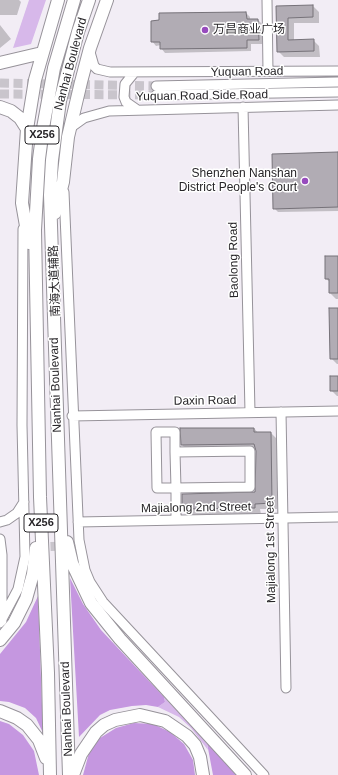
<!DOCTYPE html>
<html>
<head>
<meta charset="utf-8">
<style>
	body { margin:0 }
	canvas { display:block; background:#f2edf5 }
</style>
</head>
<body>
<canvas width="338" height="775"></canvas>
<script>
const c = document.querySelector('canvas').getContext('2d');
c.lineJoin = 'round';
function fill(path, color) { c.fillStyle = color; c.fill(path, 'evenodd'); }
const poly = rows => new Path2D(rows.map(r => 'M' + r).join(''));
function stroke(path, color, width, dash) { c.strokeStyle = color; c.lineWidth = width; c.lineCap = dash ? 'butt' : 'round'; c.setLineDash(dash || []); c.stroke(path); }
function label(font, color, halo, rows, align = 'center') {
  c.font = font + ' Helvetica,"Noto Sans SC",sans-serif'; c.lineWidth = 3; c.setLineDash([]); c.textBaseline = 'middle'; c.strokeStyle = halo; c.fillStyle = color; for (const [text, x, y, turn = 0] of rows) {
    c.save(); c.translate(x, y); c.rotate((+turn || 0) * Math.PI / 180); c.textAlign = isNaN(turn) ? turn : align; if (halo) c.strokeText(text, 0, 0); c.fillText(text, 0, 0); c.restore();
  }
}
const green = poly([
	[29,0,46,0,31,44,13,48],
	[164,697,207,743,208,750,191,728,179,717,158,707,165,702]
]);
const forest = poly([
	[70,578,83,604,101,630,164,697,165,702,158,707,146,705,132,706,110,710,100,715,79,737],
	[38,596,43,733,36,718,25,708,9,702,0,701,0,654,26,622],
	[0,721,9,724,23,735,34,751,39,775,0,775],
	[134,723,153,724,170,732,184,744,193,760,195,775,83,775,89,753,100,738,116,728],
	[207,743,236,775,213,775]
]);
const shadow = poly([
	[0,0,19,0,21,2,17,15,0,15],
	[313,6,319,12,319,23,294,23,294,41,313,40,319,46,320,57,284,57,278,51,277,7],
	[246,13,250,17,250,20,258,20,262,24,262,44,251,44,251,51,165,53,161,48,161,45,156,46,152,41],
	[0,25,11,39,0,48],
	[338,153,338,211,278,212,274,208],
	[338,257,338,299,336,299,330,293,330,282,326,279],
	[338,309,338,364,337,364,331,358],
	[338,377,338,396,337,396,331,390],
	[254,428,258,433,271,433,277,439,277,509,260,509,261,514,189,515,183,509,256,492,257,450,188,451,182,445]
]);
const building = poly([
	[313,5,313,17,288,18,288,40,314,39,314,51,277,52,276,6,313,5],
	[246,12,247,19,258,19,259,40,247,40,247,48,160,49,160,42,151,42,151,21,159,20,159,13,246,12],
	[338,152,338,207,273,209,272,154,338,152],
	[325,256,338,256,338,293,329,293,329,279,325,279,325,256],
	[329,308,338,308,338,359,330,359,329,308],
	[330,376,338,376,338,391,330,391,330,376],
	[180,428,254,428,254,432,271,432,272,503,255,504,255,508,182,509,182,494,255,492,256,451,254,444,181,445,180,428]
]);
const minorTunnel = poly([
	[0,83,156,86],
	[0,94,156,95],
	[37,547,68,546]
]);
const minor = poly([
	[267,0,268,71],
	[90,52,94,66,97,69,110,72,338,71],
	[134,73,125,84,124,97,126,102,136,109],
	[156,86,338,82],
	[156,95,338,92],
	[243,107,250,412],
	[70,128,84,118,109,111,338,105],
	[64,192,79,540,85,570,90,582,103,602,264,775],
	[281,412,286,688],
	[72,416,338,411],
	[175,452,250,451,250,487,176,488,157,488,156,432,175,432,175,452,176,488,176,520],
	[0,522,7,520,17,513,24,502],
	[78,522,338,517],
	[0,539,2,555,2,621],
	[0,623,18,589,25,557,22,425,23,229]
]);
const major = poly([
	[0,63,42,53],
	[0,107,11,111,20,118,27,129],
	[55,213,63,182,68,137,81,82,90,48,107,0],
	[29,243,22,203,27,129,35,80,58,0],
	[67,542,72,563,91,603,120,639,245,775],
	[0,640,14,623,26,599,33,574,36,548],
	[0,711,17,718,27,725,39,740,46,758],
	[50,775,48,673,40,497,35,230,39,159,43,128,54,68,74,0],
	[69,775,50,195,52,160,60,101,78,32,89,0],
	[73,775,81,754,96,732,104,725,115,720,140,715,165,721,187,736,195,745,200,757,203,775]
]);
const markers = [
	[205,30,4,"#974bbd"],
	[305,181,4,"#974bbd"]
];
const shields = [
	[42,135,34],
	[41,523,34]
];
const shieldNames = [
	["X256",42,135],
	["X256",41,523]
];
const poiNames = [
	["万昌商业广场",213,30],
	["Shenzhen Nanshan",297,174,"right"],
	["District People's Court",297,188,"right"]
];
const streetNames = [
	["Nanhai Boulevard",71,64,-75],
	["Yuquan Road",247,72,-1],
	["Yuquan Road Side Road",202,96,-1],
	["Baolong Road",234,260,-91],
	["南海大道辅路",55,281,-92],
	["Nanhai Boulevard",56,385,-92],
	["Daxin Road",205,401,-1],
	["Majialong 2nd Street",196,508,-1],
	["Majialong 1st Street",271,550,-91],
	["Nanhai Boulevard",67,709,-92]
];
fill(green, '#d7b8ea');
fill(forest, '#c597e0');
fill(shadow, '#0003');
fill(building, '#b1acb4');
stroke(building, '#767279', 1);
stroke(minorTunnel, '#c9c5cc', 9, [9, 4.5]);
stroke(minor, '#97939a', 11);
stroke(major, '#97939a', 14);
stroke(minor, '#fff', 9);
stroke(major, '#fff', 12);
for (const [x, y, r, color] of markers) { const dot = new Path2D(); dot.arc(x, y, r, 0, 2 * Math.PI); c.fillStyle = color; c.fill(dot); stroke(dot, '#fff', 1.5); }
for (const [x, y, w] of shields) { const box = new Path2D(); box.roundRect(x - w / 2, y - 9, w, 18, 3); c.fillStyle = '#fff'; c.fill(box); stroke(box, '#272528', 1); }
label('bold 11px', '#272528', null, shieldNames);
label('12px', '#272528', '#fff', poiNames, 'left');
label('12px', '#272528', '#fff', streetNames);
</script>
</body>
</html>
